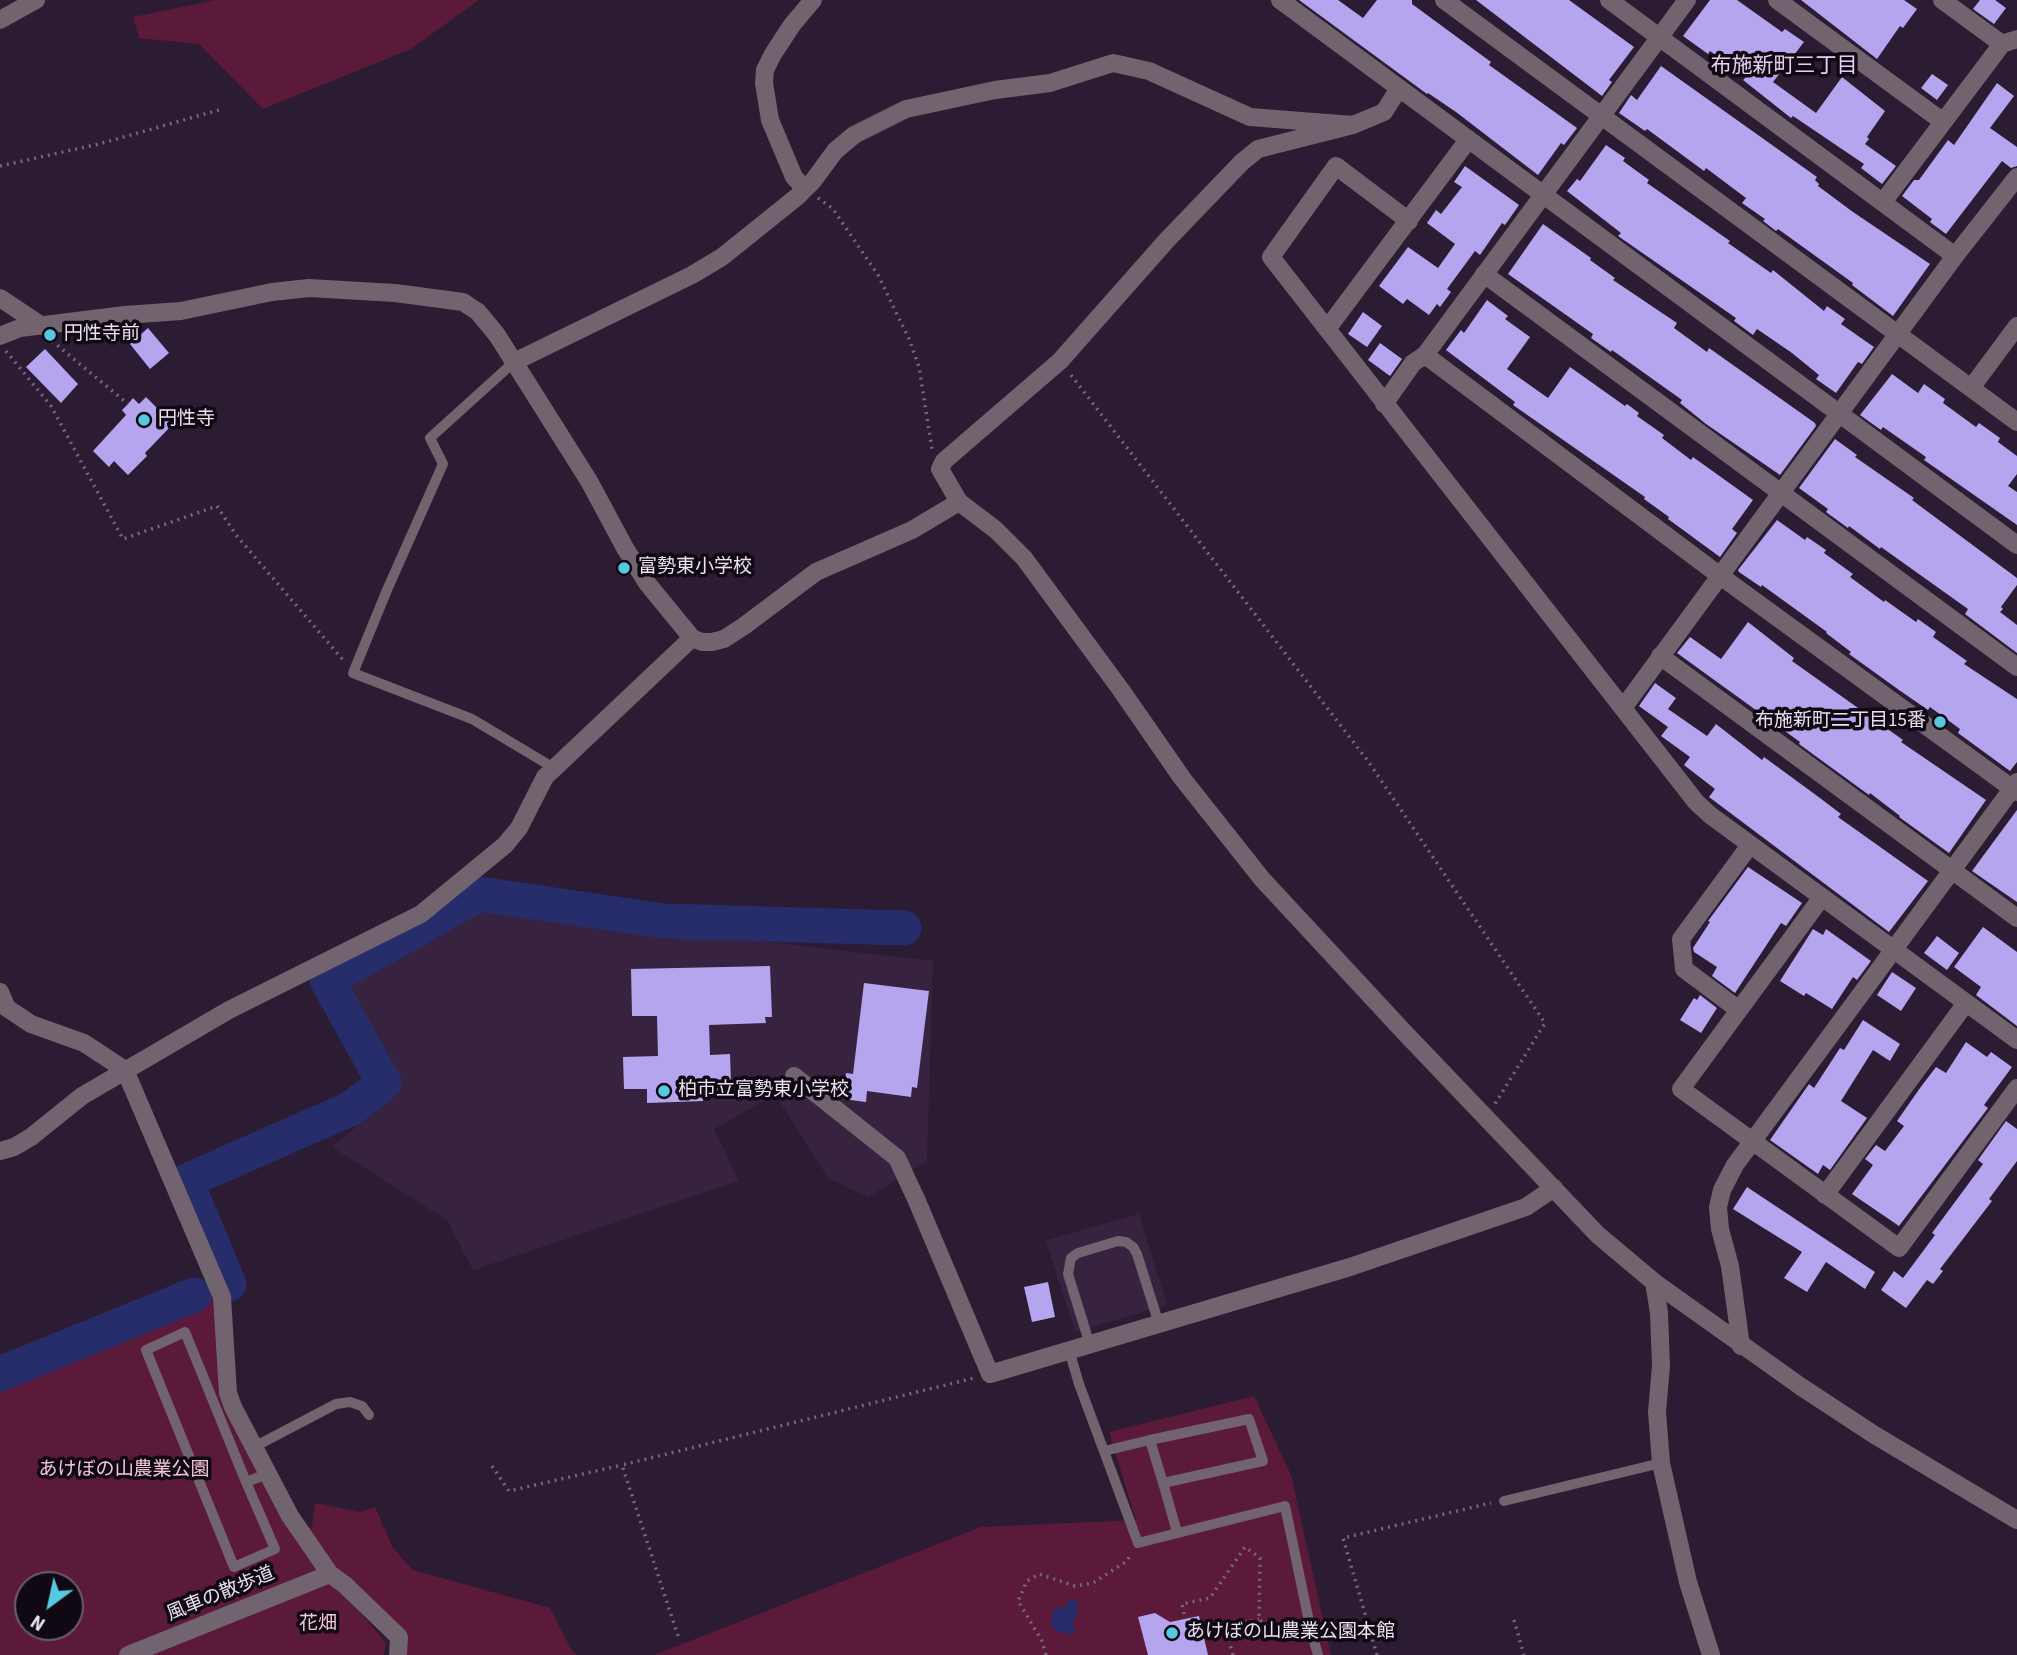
<!DOCTYPE html>
<html>
<head>
<meta charset="utf-8">
<style>
	body { margin:0 }
	#map { position:relative; width:2017px; height:1655px; overflow:hidden; background:#2b1b33; font-family:"Source Sans 3",sans-serif }
	canvas { display:block }
	.north { position:absolute; left:14px; top:1571px; width:70px; height:70px; box-sizing:border-box; background:#100913; border:2px solid #675f6b; border-radius:50%; rotate:213deg; font-size:19px; font-weight:700; line-height:28px; text-align:center; color:#eae0f0 }
	.north::after { content:''; display:block; margin:auto; width:24px; height:32px; background:#56c9e1; clip-path:polygon(50% 0,100% 100%,50% 72%,0 100%) }
</style>
</head>
<body>
<div id="map">
<canvas width="2017" height="1655"></canvas>
<div class="north">N</div>
</div>
<script>
const c = document.querySelector('canvas').getContext('2d');
c.lineJoin = 'round';
function fill(path, color) { c.fillStyle = color; c.fill(path, 'evenodd'); }
const poly = rows => new Path2D(rows.map(r => 'M' + r).join(''));
function stroke(path, color, width, dash) { c.strokeStyle = color; c.lineWidth = width; c.lineCap = dash ? 'butt' : 'round'; c.setLineDash(dash || []); c.stroke(path); }
function label(font, color, halo, rows, align = 'center') {
  c.font = font + ' "Source Sans 3","Noto Sans JP",sans-serif'; c.lineWidth = 7; c.setLineDash([]); c.textBaseline = 'middle'; c.strokeStyle = halo; c.fillStyle = color; for (const [text, x, y, turn = 0] of rows) {
    c.save(); c.translate(x, y); c.rotate((+turn || 0) * Math.PI / 180); c.textAlign = isNaN(turn) ? turn : align; if (halo) c.strokeText(text, 0, 0); c.fillText(text, 0, 0); c.restore();
  }
}
const built = poly([
	[474,908,933,961,927,1161,868,1197,828,1178,775,1094,714,1129,739,1181,473,1270,447,1220,332,1147,402,1088,343,978],
	[1139,1214,1167,1305,1075,1332,1046,1240]
]);
const green = poly([
	[216,0,479,0,411,49,263,109,199,44,139,38,133,17],
	[215,1297,228,1400,347,1597,386,1643,384,1655,0,1655,0,1380],
	[28,1585,70,1585,70,1627,28,1627],
	[1254,1396,1291,1475,1331,1655,654,1655,981,1527,1136,1520,1109,1432],
	[315,1503,361,1512,375,1507,393,1548,413,1570,550,1608,571,1649,577,1655,403,1655,342,1577,308,1528,312,1527]
]);
const water = poly([
	[1072,1598,1077,1603,1077,1616,1073,1623,1075,1631,1073,1634,1062,1633,1054,1629,1051,1623,1053,1611,1060,1607,1065,1608,1069,1599]
]);
const river = poly([
	[229,1284,186,1181,350,1109,384,1083,327,980,479,894,664,921,904,928],
	[0,1374,194,1295]
]);
const building = poly([
	[1299,0,1338,0,1363,18,1377,0,1412,0,1412,4,1491,62,1489,65,1577,128,1564,145,1561,143,1538,175,1456,112,1428,93,1427,94],
	[1476,0,1569,0,1634,47,1609,80,1612,82,1602,96],
	[1710,0,1737,0,1782,32,1785,29,1804,42,1773,82,1816,113,1842,77,1885,111,1867,137,1869,139,1865,144,1896,166,1882,184,1861,168,1864,164,1793,116,1791,118,1743,80,1746,77,1710,51,1708,54,1683,36],
	[1801,0,1904,0,1917,9,1903,28,1900,26,1877,59],
	[1980,0,1995,0,2006,8,1994,24,1973,9],
	[1661,66,1817,177,1815,180,1819,184,1818,186,1853,212,1930,264,1893,316,1852,285,1853,283,1778,229,1776,231,1763,221,1765,219,1742,203,1746,198,1706,168,1704,171,1647,129,1645,131,1619,113,1631,95,1637,100],
	[1932,74,1948,85,1937,100,1921,88],
	[1997,83,2014,96,1990,128,2017,147,2017,166,2011,168,2002,161,1946,234,1930,222,1932,219,1902,196,1914,180,1919,180,1948,140,1954,145],
	[1606,145,1625,158,1623,161,1649,180,1647,183,1730,241,1728,243,1771,273,1773,270,1824,311,1827,306,1845,319,1841,324,1874,347,1862,364,1858,362,1836,393,1816,379,1819,375,1792,353,1757,329,1753,335,1734,321,1736,318,1618,236,1621,233,1567,191,1577,179,1580,181],
	[1465,166,1519,205,1505,225,1502,223,1480,255,1475,251,1447,289,1451,292,1440,307,1437,304,1429,315,1407,299,1403,304,1379,286,1408,247,1438,268,1455,244,1427,223,1436,210,1441,214,1462,187,1454,182],
	[1543,224,1591,258,1590,260,1615,278,1613,280,1677,323,1674,328,1707,352,1709,348,1815,423,1816,426,1780,475,1706,424,1680,403,1682,400,1612,350,1611,352,1591,338,1593,334,1508,274],
	[1487,300,1508,316,1505,319,1530,337,1507,369,1548,398,1570,367,1625,406,1627,404,1639,413,1637,416,1664,435,1662,438,1691,460,1693,457,1753,500,1732,529,1737,533,1720,557,1668,519,1669,517,1644,499,1645,497,1513,405,1515,402,1446,350,1461,330,1464,333],
	[1363,312,1382,326,1367,347,1348,334],
	[148,328,169,353,150,369,130,344],
	[1380,343,1402,359,1390,376,1368,360],
	[45,349,78,384,61,403,26,367],
	[1892,374,1918,393,1924,384,1945,399,1943,403,1976,427,1979,423,2000,438,1998,442,2017,456,2017,474,2008,486,2017,492,2017,525,1924,460,1926,457,1883,427,1881,430,1860,415],
	[146,397,173,424,145,453,147,456,128,475,114,461,109,467,93,451,126,415,122,410,128,404,133,398,139,404],
	[1835,439,1857,455,1855,457,1914,498,1912,500,2017,578,2017,585,2001,607,2003,609,2000,612,2017,625,2017,653,1965,614,1968,609,1881,547,1880,549,1849,526,1848,528,1826,512,1828,509,1799,488],
	[1777,520,1805,540,1807,537,1826,550,1824,553,1853,574,1850,577,1884,602,1885,600,1916,622,1918,619,1936,632,1933,637,1967,661,1964,664,2017,699,2017,762,2010,771,1958,733,1960,729,1930,707,1928,710,1899,690,1849,654,1851,652,1826,633,1827,632,1762,585,1761,587,1739,572,1738,570],
	[1748,622,1794,658,1792,661,1903,740,1901,742,1986,800,1949,853,1899,817,1900,816,1870,793,1869,795,1799,744,1800,742,1677,653,1690,637,1721,659],
	[1655,683,1676,698,1668,709,1707,736,1716,724,1762,760,1764,757,1820,798,1841,814,1838,817,1928,881,1889,932,1709,797,1715,789,1684,765,1690,757,1661,736,1668,727,1639,706],
	[2017,810,2017,902,1972,871],
	[1748,867,1802,903,1786,926,1781,923,1735,993,1712,976,1717,967,1694,952,1693,948,1710,922,1708,921],
	[1983,927,2017,952,2017,1026,1976,995,1981,987,1954,967],
	[1813,929,1823,935,1826,929,1871,961,1857,980,1853,977,1832,1009,1806,993,1804,996,1780,981],
	[1937,936,1959,953,1947,970,1924,953],
	[770,966,772,1017,765,1017,766,1023,709,1025,710,1055,730,1054,731,1083,720,1083,721,1096,703,1096,703,1101,647,1103,647,1089,624,1089,623,1057,658,1056,657,1016,632,1016,631,969],
	[1892,972,1916,988,1901,1011,1877,995],
	[864,983,929,991,917,1088,912,1087,911,1097,867,1091,866,1102,843,1099,846,1073,853,1074],
	[1700,995,1717,1008,1701,1033,1680,1020,1694,998,1697,1000],
	[1863,1020,1900,1044,1890,1061,1873,1050,1841,1101,1867,1118,1830,1170,1823,1165,1818,1174,1770,1140,1809,1084,1814,1088,1840,1048,1844,1050],
	[1966,1042,1987,1057,1991,1052,2012,1067,1984,1105,1988,1108,1899,1226,1852,1194,1873,1165,1865,1159,1876,1145,1885,1151,1904,1126,1897,1121,1920,1088,1936,1067,1946,1073],
	[2006,1121,2017,1129,2017,1161,1989,1199,1992,1201,1940,1269,1943,1271,1933,1284,1927,1280,1906,1308,1881,1290,1894,1271,1903,1278,1935,1235,1932,1233,1983,1164,1978,1160],
	[1747,1187,1875,1272,1865,1289,1826,1262,1807,1292,1784,1278,1802,1252,1733,1209],
	[1048,1282,1055,1317,1032,1322,1024,1287],
	[1155,1613,1170,1622,1199,1616,1208,1655,1148,1655,1138,1617]
]);
const path = poly([
	[0,166,99,144,219,110],
	[818,198,833,209,878,275,910,341,919,367,932,449],
	[52,341,128,404],
	[6,351,51,406,123,539,217,506,236,535,343,660],
	[1071,375,1368,761,1545,1023,1495,1104],
	[492,1466,509,1491,622,1465],
	[1184,1614,1182,1604,1210,1598,1245,1547,1260,1558,1259,1619,1274,1635,1286,1638,1299,1635],
	[1514,1620,1524,1655],
	[678,1636,622,1465,974,1378],
	[1046,1655,1042,1641,1018,1601,1027,1581,1039,1574,1075,1586,1093,1583,1127,1561,1130,1555],
	[1233,1655,1225,1627,1259,1619],
	[1377,1655,1343,1538,1491,1503]
]);
const service = poly([
	[514,362,430,438,443,464,387,590,353,673,472,719,554,768],
	[1090,1345,1068,1274,1071,1258,1078,1253,1118,1241,1126,1242,1133,1247,1137,1254,1159,1324],
	[1069,1350,1079,1384,1138,1543,1285,1506,1311,1631,1318,1655],
	[254,1447,336,1404,350,1402,362,1406,369,1415],
	[1104,1451,1150,1440,1249,1419,1263,1461,1163,1483,1150,1440],
	[246,1482,185,1332,146,1350,234,1567,275,1549,246,1482,267,1474],
	[1163,1483,1177,1532],
	[1504,1501,1661,1463]
]);
const minor = poly([
	[1280,0,2017,545],
	[1444,0,2017,422],
	[1609,0,1955,256],
	[1777,0,1942,121],
	[1942,0,2002,44],
	[0,20,36,0],
	[805,189,794,177,770,120,764,83,765,70,773,54,792,25,813,0],
	[1883,202,2002,44,2017,39],
	[1409,221,1336,166,1271,257,1696,802,1710,815,2017,1040],
	[1484,274,2017,667],
	[0,298,42,326],
	[1327,329,1468,140],
	[0,336,20,328,125,315,181,311,272,292,309,288,395,293,463,302,478,312,497,335,589,481,625,548,647,583,692,638,702,642,712,642,724,639,744,626,816,572,912,530,959,502,940,469,944,461,1060,361,1167,240,1242,162,1258,149,1353,125],
	[514,362,692,275,722,257,798,196,813,181,835,151,854,135,906,109,995,90,1050,83,1113,63,1149,71,1250,117,1353,125,1384,112,1398,90],
	[1971,388,2017,326],
	[1384,404,1413,363,1425,355,1719,575,2017,792],
	[1660,656,2017,918],
	[1623,708,1955,256,2017,177],
	[1822,897,1681,1089,1899,1248,2017,1088],
	[0,992,7,1008,31,1024,84,1043,125,1070,222,1297,228,1393,233,1407,290,1516,330,1574,345,1585,399,1637,398,1655],
	[1739,1010,1684,969,1681,939,1750,845],
	[794,1076,897,1158,917,1201,990,1374,1350,1267,1526,1207,1554,1188],
	[0,1151,14,1147,31,1137,82,1096,229,1010,421,914,505,845,519,828,545,777,692,638],
	[1825,1195,1966,1003],
	[1654,1282,1659,1313,1661,1366,1657,1412,1661,1463,1688,1582,1711,1655],
	[1741,1346,1730,1266,1720,1229,1718,1207,1722,1190,1735,1165,1752,1142,2017,782],
	[128,1655,330,1574]
]);
const tertiary = poly([
	[1425,355,1687,0],
	[959,502,996,530,1024,558,1121,690,1182,778,1262,879,1405,1033,1598,1235,1654,1282,1800,1386,1873,1434,2017,1520]
]);
const markers = [
	[50,335,7,"#56c9e1"],
	[144,420,7,"#56c9e1"],
	[624,568,7,"#56c9e1"],
	[1940,722,7,"#56c9e1"],
	[664,1091,7,"#56c9e1"],
	[1172,1633,7,"#56c9e1"]
];
const poiNames = [
	["円性寺前",64,335],
	["円性寺",158,420],
	["富勢東小学校",638,568],
	["布施新町二丁目15番",1926,722,"right"],
	["柏市立富勢東小学校",678,1091],
	["あけぼの山農業公園本館",1186,1633]
];
const parkNames = [
	["あけぼの山農業公園",124,1471],
	["花畑",318,1625]
];
const streetNames = [
	["風車の散歩道",221,1595,-22]
];
const neighbourhoodNames = [
	["布施新町三丁目",1784,67]
];
fill(built, '#372340');
fill(green, '#5b1a3a');
fill(water, '#262d6a');
stroke(river, '#262d6a', 35);
fill(building, '#b5a5ee');
stroke(path, '#75687d', 3.5, [2, 5]);
stroke(service, '#71646e', 10);
stroke(minor, '#71646e', 18);
stroke(tertiary, '#71646e', 18);
for (const [x, y, r, color] of markers) { const dot = new Path2D(); dot.arc(x, y, r, 0, 2 * Math.PI); c.fillStyle = color; c.fill(dot); stroke(dot, '#100913', 2.5); }
label('19px', '#eae0f0', '#100913', poiNames, 'left');
label('19px', '#f3c7d7', '#100913', parkNames);
label('19px', '#eae0f0', '#100913', streetNames);
label('21px', '#e4cfef', '#100913', neighbourhoodNames);
</script>
</body>
</html>
